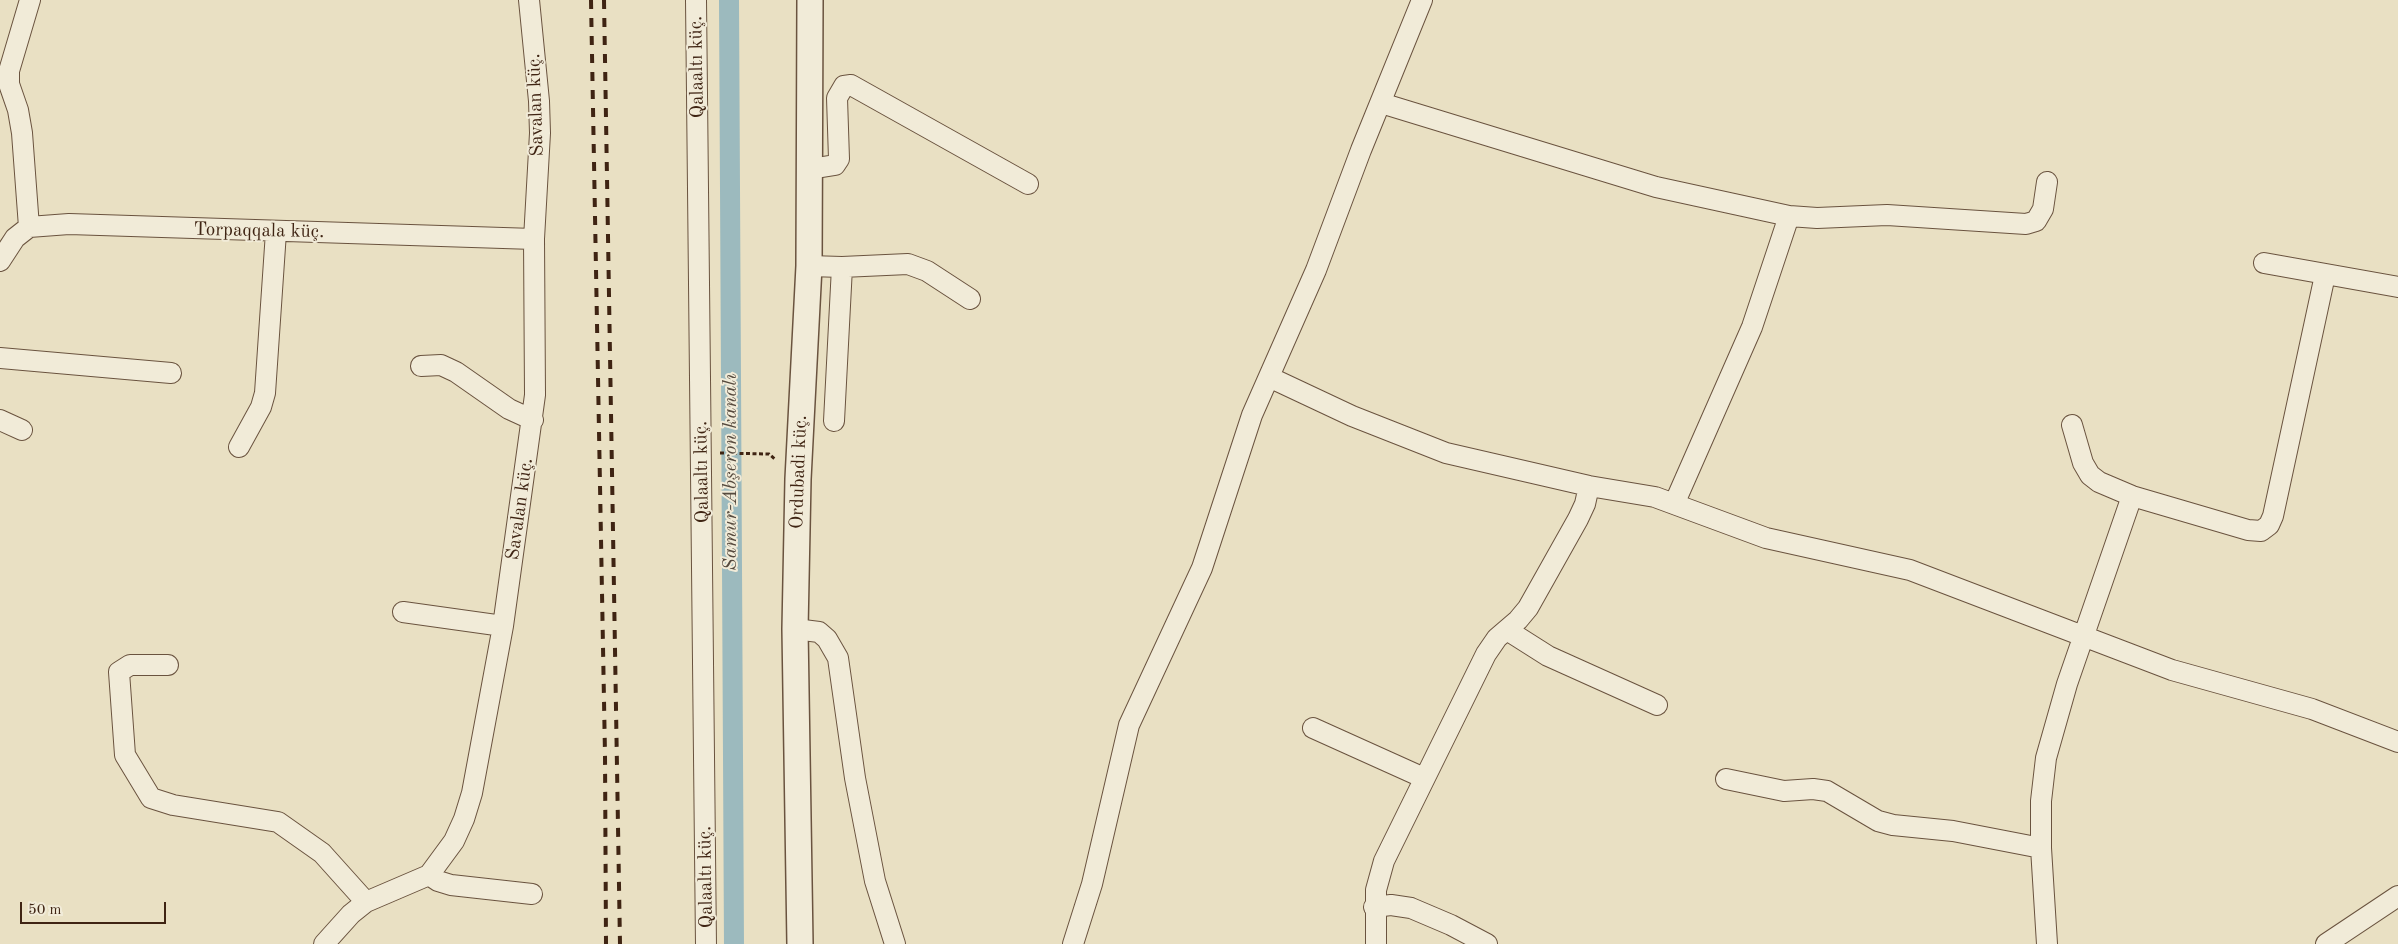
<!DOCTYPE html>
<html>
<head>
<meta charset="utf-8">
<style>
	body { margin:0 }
	#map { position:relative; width:2398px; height:944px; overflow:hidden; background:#e9e0c3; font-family:"Old Standard TT",serif }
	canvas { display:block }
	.scale { position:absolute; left:20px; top:902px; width:146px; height:22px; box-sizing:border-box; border:2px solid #3f2413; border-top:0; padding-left:6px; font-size:15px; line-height:18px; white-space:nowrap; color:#3f2413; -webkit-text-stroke:4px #f1ebd8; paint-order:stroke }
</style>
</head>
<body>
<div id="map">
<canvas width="2398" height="944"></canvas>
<div class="scale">50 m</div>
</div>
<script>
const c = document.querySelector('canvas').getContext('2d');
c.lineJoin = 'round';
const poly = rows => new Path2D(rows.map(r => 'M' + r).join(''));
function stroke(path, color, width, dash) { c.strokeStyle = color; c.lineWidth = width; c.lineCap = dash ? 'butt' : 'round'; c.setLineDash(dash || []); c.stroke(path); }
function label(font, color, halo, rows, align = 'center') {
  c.font = font + ' "Old Standard TT",serif'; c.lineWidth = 4; c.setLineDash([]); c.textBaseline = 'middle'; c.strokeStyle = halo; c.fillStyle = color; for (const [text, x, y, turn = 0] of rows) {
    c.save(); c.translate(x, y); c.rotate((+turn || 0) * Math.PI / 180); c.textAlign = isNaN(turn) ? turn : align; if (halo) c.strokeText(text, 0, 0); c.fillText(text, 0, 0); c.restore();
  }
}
const canal = poly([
	[729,0,734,944]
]);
const path = poly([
	[720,453,769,454,776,460]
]);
const minor = poly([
	[696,0,706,944],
	[1381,103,1656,187,1789,216,1817,218,1887,215,2026,224,2036,221,2043,209,2047,182],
	[810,169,835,165,839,159,837,98,844,86,851,85,1028,184],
	[29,227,22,133,18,110,9,84,9,71,30,0],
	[0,261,15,238,29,227,69,224,534,239],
	[2264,263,2398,287],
	[809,266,842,267,908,264,927,271,970,299],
	[0,358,171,373],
	[421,366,441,365,456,372,509,409,533,420],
	[1269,377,1352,416,1446,453,1589,486,1655,497,1766,538,1910,570,2172,670,2312,709,2398,742],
	[0,420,22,430],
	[834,421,842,267],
	[2072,425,2083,463,2090,475,2099,482,2132,496,2248,530,2261,531,2269,525,2273,516,2325,275],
	[239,447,261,407,265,393,276,232],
	[1675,502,1752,327,1789,216],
	[403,612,503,626],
	[795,629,819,632,827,639,838,658,855,778,875,881,895,944],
	[1507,630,1548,656,1657,705],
	[168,665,130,665,119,672,125,755,151,798,173,805,278,822,322,853,366,902],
	[1313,728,1424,778],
	[1726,779,1784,791,1813,789,1827,791,1878,821,1893,825,1953,831,2041,848],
	[429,875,438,881,451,885,532,894],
	[1374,907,1391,905,1411,908,1451,925,1487,944],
	[324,944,351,914,366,902,429,875,454,841,464,819,472,793,503,626,535,395,534,239,540,133,539,101,529,0],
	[1073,944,1092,884,1129,725,1202,568,1252,415,1316,270,1361,150,1422,0],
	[1376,944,1376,890,1384,861,1486,654,1497,638,1518,620,1528,608,1578,519,1585,504,1589,486],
	[2047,944,2041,848,2041,801,2046,758,2067,684,2132,496],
	[2326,944,2398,896]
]);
const tertiary = poly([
	[800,944,795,629,798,479,809,266,810,0]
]);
const rail = poly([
	[591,0,605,754,606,944],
	[604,0,620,944]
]);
const streetNames = [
	["Qalaaltı küç.",697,67,-91],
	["Savalan küç.",536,105,-92],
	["Torpaqqala küç.",259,231,1],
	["Qalaaltı küç.",702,472,-91],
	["Ordubadi küç.",799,472,-88],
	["Savalan küç.",520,509,-82],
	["Qalaaltı küç.",706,877,-91]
];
const waterNames = [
	["Samur-Abşeron kanalı",731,472,-90]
];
stroke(canal, '#9cbabe', 20);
stroke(minor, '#6a533f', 22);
stroke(tertiary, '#6a533f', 28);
stroke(path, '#3f2413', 3, [4, 2.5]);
stroke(minor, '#f1ebd8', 20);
stroke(tertiary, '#f1ebd8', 25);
stroke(rail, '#3f2413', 4, [9, 9]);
label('19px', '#3f2413', '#f1ebd8', streetNames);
label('italic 20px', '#564a3e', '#f1ebd8', waterNames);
</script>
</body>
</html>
